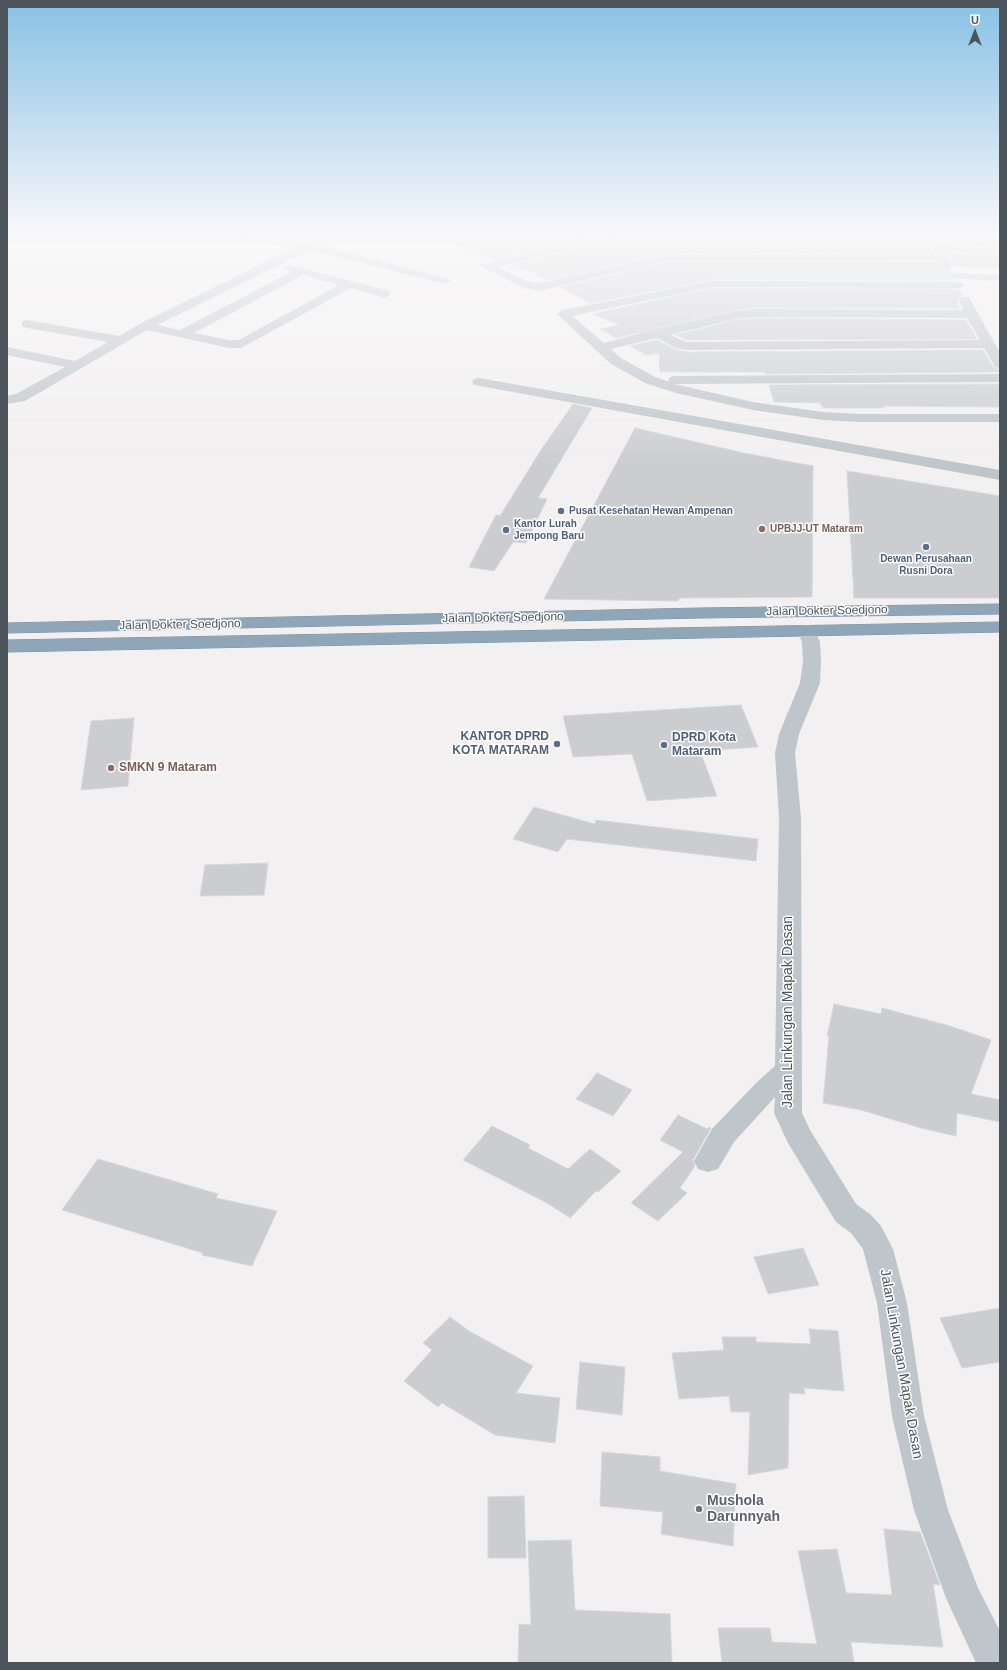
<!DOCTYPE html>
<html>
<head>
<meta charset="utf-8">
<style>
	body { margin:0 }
	#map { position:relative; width:1007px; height:1670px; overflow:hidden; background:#f2f0f1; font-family:Arial,sans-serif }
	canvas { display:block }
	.frame { position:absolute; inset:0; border:8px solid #4b545b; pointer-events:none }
	.north { position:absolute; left:955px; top:12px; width:40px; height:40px; -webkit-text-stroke:3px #fff; paint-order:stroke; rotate:0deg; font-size:11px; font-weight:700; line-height:16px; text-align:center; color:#4b545b }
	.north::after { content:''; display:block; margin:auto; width:14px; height:18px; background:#4b545b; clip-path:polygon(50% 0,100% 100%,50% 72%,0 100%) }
</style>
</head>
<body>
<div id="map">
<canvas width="1007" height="1670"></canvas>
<div class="frame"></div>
<div class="north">U</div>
</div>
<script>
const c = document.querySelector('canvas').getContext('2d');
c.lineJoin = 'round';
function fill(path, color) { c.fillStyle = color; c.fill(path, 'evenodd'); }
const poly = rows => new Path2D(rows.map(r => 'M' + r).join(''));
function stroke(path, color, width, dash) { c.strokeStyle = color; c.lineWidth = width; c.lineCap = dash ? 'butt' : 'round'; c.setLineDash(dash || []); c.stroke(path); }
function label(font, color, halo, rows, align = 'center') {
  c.font = font + ' Arial,sans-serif'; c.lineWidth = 3; c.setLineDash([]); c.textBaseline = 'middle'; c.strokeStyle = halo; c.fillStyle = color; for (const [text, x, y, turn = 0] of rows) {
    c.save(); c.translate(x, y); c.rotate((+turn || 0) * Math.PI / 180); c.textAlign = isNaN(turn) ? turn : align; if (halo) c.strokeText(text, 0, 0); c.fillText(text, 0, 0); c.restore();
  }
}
const building = poly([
	[437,234,599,234,494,260,437,234],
	[635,234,856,235,855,234,916,234,933,253,667,254,546,280,526,269,521,270,508,266,612,239,629,238,635,234],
	[966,234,1000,234,1000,248,957,245,960,236,965,236,966,234],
	[953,254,1000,256,1000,268,955,266,951,258,953,254],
	[667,262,938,262,943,269,950,270,951,273,947,277,955,280,712,280,590,303,560,287,667,262],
	[712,288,959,289,962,296,958,299,958,303,956,303,960,308,755,308,735,310,616,338,600,329,620,325,592,314,712,288],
	[755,318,966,320,977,339,687,340,675,335,735,320,755,318],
	[657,340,675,349,687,352,983,350,994,368,998,369,1000,372,766,374,765,372,660,372,659,353,647,355,630,346,657,340],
	[1000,384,1000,407,883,406,884,408,823,408,820,403,774,402,769,385,1000,384],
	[573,404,592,408,538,498,547,499,526,543,513,542,494,571,469,567,496,515,500,516,541,450,573,404],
	[635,428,744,453,813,466,812,597,680,598,678,601,544,599,635,428],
	[847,471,1000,496,1000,598,854,598,847,471],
	[741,705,758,747,700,751,717,796,647,801,632,754,573,757,563,716,741,705],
	[134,718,128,786,81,790,91,721,134,718],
	[534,807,595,824,596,820,758,839,756,861,567,839,558,852,513,839,534,807],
	[268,863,264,895,200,896,205,865,268,863],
	[834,1004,881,1014,882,1008,950,1026,991,1040,971,1094,1000,1100,1000,1122,957,1113,956,1136,921,1128,861,1110,823,1103,829,1036,827,1036,834,1004],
	[597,1073,632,1090,613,1116,576,1099,597,1073],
	[678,1115,707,1129,710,1127,711,1128,693,1160,695,1166,680,1188,687,1193,658,1221,631,1203,683,1152,660,1140,678,1115],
	[492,1126,530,1145,528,1148,568,1169,590,1149,621,1171,598,1192,596,1191,570,1218,549,1204,463,1160,492,1126],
	[98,1159,218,1194,216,1198,277,1211,252,1266,202,1255,203,1253,62,1210,98,1159],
	[803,1248,819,1285,768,1294,754,1257,803,1248],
	[1000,1308,1000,1362,962,1368,940,1318,1000,1308],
	[450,1317,469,1331,533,1366,516,1393,560,1398,555,1443,495,1435,442,1403,438,1407,404,1381,432,1350,423,1343,450,1317],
	[809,1329,838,1331,844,1391,804,1388,805,1394,789,1393,788,1468,748,1475,750,1412,731,1412,729,1396,679,1399,672,1353,724,1350,722,1337,756,1337,756,1342,811,1344,809,1329],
	[580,1362,625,1367,622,1415,576,1409,580,1362],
	[602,1452,660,1457,660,1471,736,1484,733,1546,661,1534,663,1512,600,1506,602,1452],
	[524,1496,526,1558,488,1558,488,1497,524,1496],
	[884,1529,920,1532,940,1585,933,1584,943,1647,851,1642,854,1663,722,1663,718,1628,770,1628,772,1642,817,1644,798,1551,837,1549,846,1593,892,1595,884,1529],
	[571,1540,575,1610,670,1614,672,1663,518,1663,519,1624,531,1625,528,1541,571,1540]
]);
const minor = poly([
	[229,234,251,234,305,244,323,236,328,239,319,245,449,279,451,281,445,284,310,250,157,325,180,330,291,272,283,268,289,265,389,291,391,294,385,298,351,288,241,348,229,348,147,330,25,401,7,404,7,396,16,394,65,367,7,355,7,347,75,361,108,342,27,328,23,327,21,324,23,321,27,320,119,336,141,323,295,248,234,237,229,234],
	[303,275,339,285,239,340,229,340,194,333,303,275],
	[604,234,634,234,629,237,612,238,497,267,529,282,538,283,667,255,936,254,922,234,932,234,941,245,1000,249,1000,255,946,252,954,266,948,269,944,268,939,260,667,261,538,291,522,287,480,266,482,264,604,234],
	[954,273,1000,275,1000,281,950,278,948,276,954,273],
	[712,281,959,282,965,285,959,288,712,287,572,316,604,343,656,329,735,311,755,309,963,310,959,300,961,297,969,297,1000,353,1000,368,995,367,984,348,687,350,676,348,657,338,611,349,621,358,655,377,670,382,668,380,670,377,675,376,1000,374,1000,382,674,384,753,402,823,412,859,414,1000,414,1000,422,859,422,823,420,753,410,676,393,645,383,611,364,557,314,563,310,712,281],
	[755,317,967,318,980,340,687,342,670,335,735,319,755,317],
	[479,378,1000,470,1000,480,474,385,472,382,474,379,479,378],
	[806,625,812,626,820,642,821,661,820,683,799,734,795,753,801,818,802,1113,810,1130,856,1204,871,1215,881,1226,893,1249,907,1303,924,1416,948,1510,978,1588,1000,1631,1000,1663,976,1663,946,1598,914,1510,892,1416,877,1303,863,1249,851,1233,836,1222,788,1143,774,1113,775,1097,734,1142,718,1169,708,1172,698,1169,694,1161,712,1129,757,1082,775,1066,779,818,775,753,779,734,800,683,803,661,802,642,797,630,800,626,806,625]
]);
const highway = poly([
	[1000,604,1000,614,700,618,7,633,7,623,700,608,1000,604],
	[1000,622,1000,632,7,652,7,640,1000,622]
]);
const markers = [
	[561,511,4,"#5c6f8a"],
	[762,529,4,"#8d6e63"],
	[506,530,4,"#5c6f8a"],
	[926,547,4,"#5c6f8a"],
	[557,744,4,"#5c6f8a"],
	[664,745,4,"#5c6f8a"],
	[111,768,4,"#8d6e63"],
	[699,1509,4,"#6b7280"]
];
const farServicenames = [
	["Pusat Kesehatan Hewan Ampenan",569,511],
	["Kantor Lurah",514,524],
	["Jempong Baru",514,536],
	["Dewan Perusahaan",926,559,"center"],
	["Rusni Dora",926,571,"center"]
];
const farEducationnames = [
	["UPBJJ-UT Mataram",770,529]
];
const streetNames = [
	["Jalan Dokter Soedjono",827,611,-1],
	["Jalan Dokter Soedjono",503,618,-1],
	["Jalan Dokter Soedjono",180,625,-1]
];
const serviceNames = [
	["KANTOR DPRD",549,737],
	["KOTA MATARAM",549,751],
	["DPRD Kota",672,738,"left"],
	["Mataram",672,752,"left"]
];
const educationNames = [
	["SMKN 9 Mataram",119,768]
];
const nearStreetnames = [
	["Jalan Linkungan Mapak Dasan",788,1012,-90],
	["Jalan Linkungan Mapak Dasan",901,1364,80]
];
const nearWorshipnames = [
	["Mushola",707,1501],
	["Darunnyah",707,1517]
];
fill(building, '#cbcdd1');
stroke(building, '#d5d7db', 1);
stroke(highway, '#7a90a4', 1);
fill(minor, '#bec5cb');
fill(highway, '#8fa5b8');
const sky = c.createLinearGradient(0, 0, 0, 468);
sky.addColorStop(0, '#88c1e5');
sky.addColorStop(0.5, '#f9f8f9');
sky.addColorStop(1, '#f9f8f900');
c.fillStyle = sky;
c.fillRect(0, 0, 1007, 468);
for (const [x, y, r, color] of markers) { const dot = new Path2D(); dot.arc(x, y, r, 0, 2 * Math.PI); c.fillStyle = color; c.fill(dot); stroke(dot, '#fff', 1.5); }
label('bold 10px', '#4e5e75', '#fff', farServicenames, 'left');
label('bold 10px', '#785e54', '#fff', farEducationnames, 'left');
label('12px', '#4b545b', '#fff', streetNames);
label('bold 12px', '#4e5e75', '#fff', serviceNames, 'right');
label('bold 12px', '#785e54', '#fff', educationNames, 'left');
label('14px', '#4b545b', '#fff', nearStreetnames);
label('bold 14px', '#5b616d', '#fff', nearWorshipnames, 'left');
</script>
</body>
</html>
